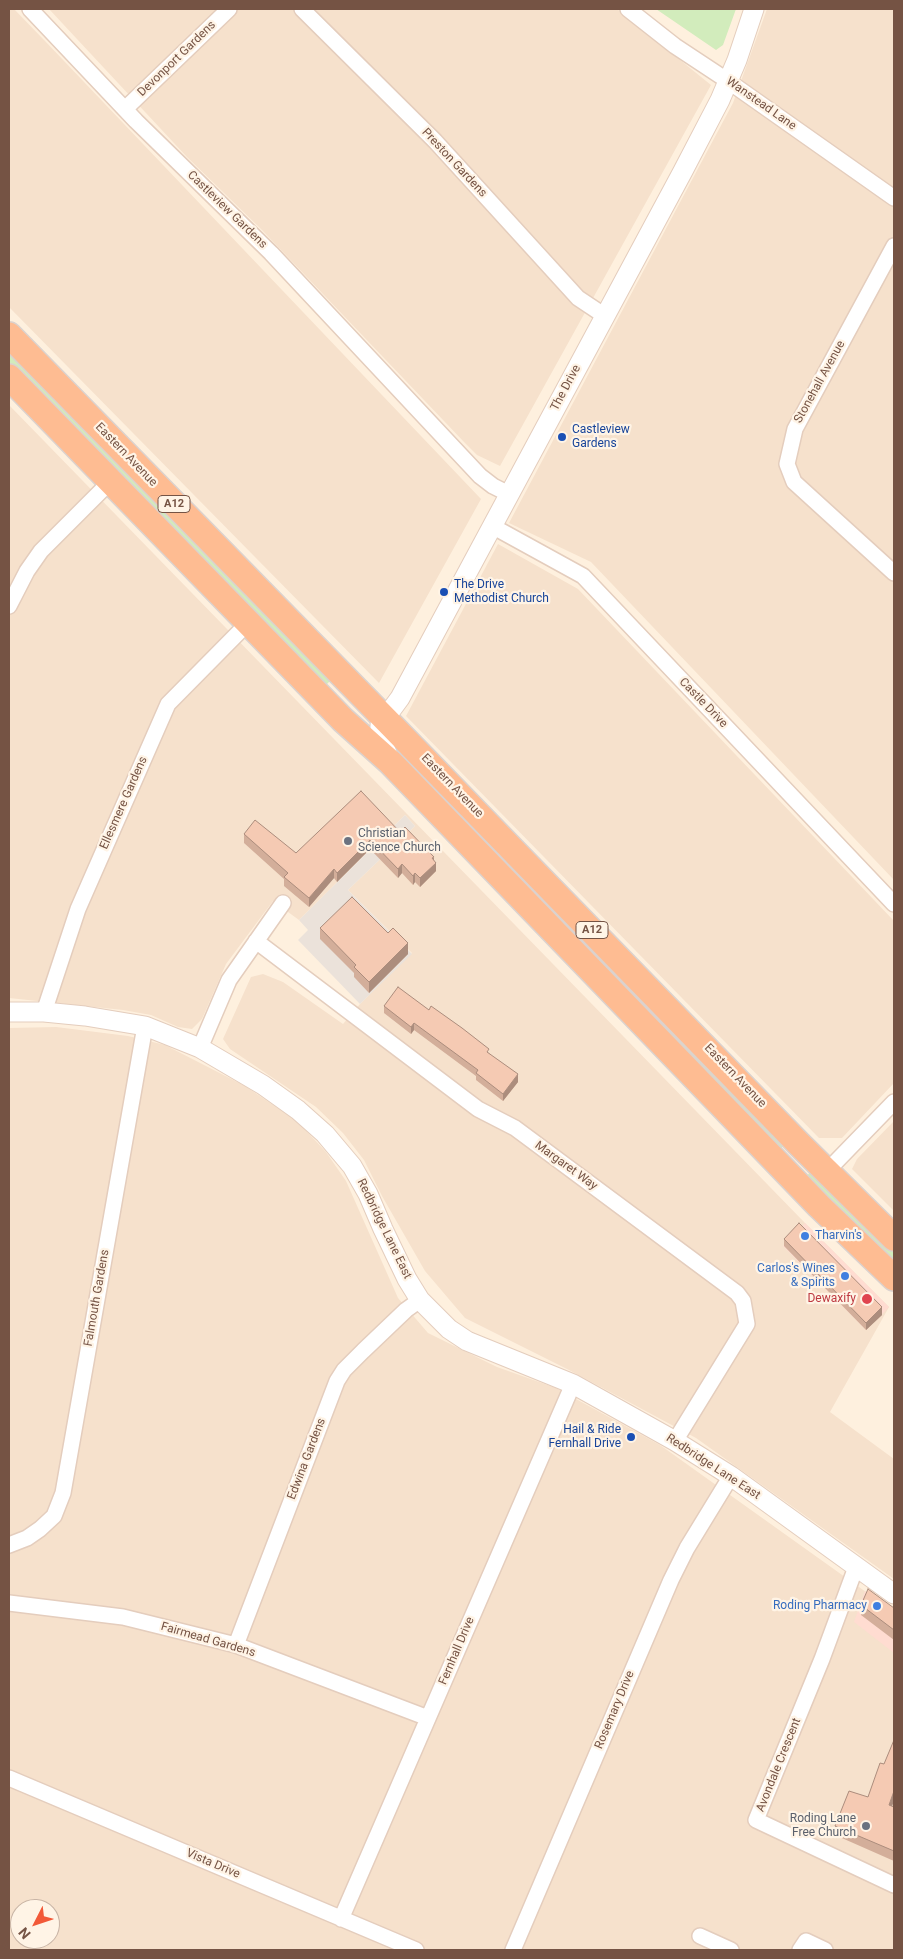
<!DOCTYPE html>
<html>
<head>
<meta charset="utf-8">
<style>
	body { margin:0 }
	#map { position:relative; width:903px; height:1959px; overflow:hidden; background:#fef0de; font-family:Roboto,sans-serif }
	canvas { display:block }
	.frame { position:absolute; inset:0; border:10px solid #755344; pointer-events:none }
	.north { position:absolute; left:10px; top:1899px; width:50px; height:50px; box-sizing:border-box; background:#fff4e6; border:1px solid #c8b4a5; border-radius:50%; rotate:229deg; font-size:14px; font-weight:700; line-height:20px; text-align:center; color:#755344 }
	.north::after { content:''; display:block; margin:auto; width:18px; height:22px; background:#f25938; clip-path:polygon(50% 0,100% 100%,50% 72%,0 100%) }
</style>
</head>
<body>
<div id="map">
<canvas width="903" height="1959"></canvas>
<div class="frame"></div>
<div class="north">N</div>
</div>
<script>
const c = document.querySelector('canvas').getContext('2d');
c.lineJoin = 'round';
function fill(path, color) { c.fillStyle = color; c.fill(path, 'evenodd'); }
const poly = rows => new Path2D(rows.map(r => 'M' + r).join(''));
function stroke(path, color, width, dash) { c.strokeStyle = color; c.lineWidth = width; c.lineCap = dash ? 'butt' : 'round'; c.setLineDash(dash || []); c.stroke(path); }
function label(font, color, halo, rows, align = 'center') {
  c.font = font + ' Roboto,sans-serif'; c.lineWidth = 4.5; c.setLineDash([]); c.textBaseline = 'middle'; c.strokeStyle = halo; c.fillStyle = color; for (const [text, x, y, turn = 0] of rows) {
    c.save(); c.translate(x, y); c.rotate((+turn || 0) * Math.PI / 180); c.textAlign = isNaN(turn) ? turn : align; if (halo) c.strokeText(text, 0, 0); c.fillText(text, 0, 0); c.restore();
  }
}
const residential = poly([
	[9,9,14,9,45,41,481,499,379,683,9,307],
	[49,9,617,9,711,85,500,466,477,455,464,442,262,230,187,157],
	[767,9,894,9,894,880,591,562,509,523,733,103],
	[9,405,805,1223,889,1307,830,1412,894,1459,894,1579,696,1438,569,1370,465,1318,425,1271,382,1196,364,1160,343,1133,316,1107,230,1049,223,1039,251,977,263,974,283,982,343,1024,360,1004,412,953,348,890,415,826,405,815,299,920,273,901,226,964,202,1019,192,1029,178,1027,151,1015,123,1010,9,998],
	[498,544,578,589,894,921,894,1083,842,1138,819,1138,406,716],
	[56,1027,128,1036,165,1045,245,1086,298,1122,326,1152,346,1181,398,1298,428,1333,497,1367,556,1388,660,1445,894,1612,894,1950,9,1950,9,1028],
	[20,1909,50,1909,50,1939,20,1939],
	[894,1121,894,1211,852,1169,857,1159]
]);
const commercial = poly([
	[805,1223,889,1307,866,1330,783,1246],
	[865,1591,894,1612,894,1653,854,1622]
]);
const industrial = poly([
	[405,815,415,826,348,890,412,954,360,1004,298,940,308,930,299,920]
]);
const green = poly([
	[656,9,736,9,723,45,716,50],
	[9,350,331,680,323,688,9,367],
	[385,734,786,1143,777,1153,485,842,385,742],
	[813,1169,894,1251,894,1269,804,1179]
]);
const minor = poly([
	[30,9,136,121,271,253,480,476,493,486,509,494],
	[302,9,435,141,578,298,605,316],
	[628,9,675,46,728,81,894,198],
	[125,109,229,9],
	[894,246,795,429,787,464,794,482,894,573],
	[492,526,583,576,894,904],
	[9,606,27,571,41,551,111,481],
	[256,941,478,1109,515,1128,737,1293,743,1301,747,1324,675,1441],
	[44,1012,78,909,168,704,249,622],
	[200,1048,229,980,283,903],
	[827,1171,894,1102],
	[9,1545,27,1538,40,1529,54,1516,63,1493,145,1026],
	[856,1567,822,1659,756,1820,894,1885],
	[9,1603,123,1617,236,1645,428,1718],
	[236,1645,337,1381,344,1370,363,1351,406,1310,420,1300],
	[9,1778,416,1950],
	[341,1919,573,1384],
	[700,1936,731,1950],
	[513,1950,671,1580,687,1548,731,1476],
	[800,1950,806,1941,825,1950]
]);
const tertiary = poly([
	[389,758,380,736,380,725,400,698,683,171,720,100,737,60,754,9],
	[9,1012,44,1012,85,1016,145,1026,200,1048,263,1085,298,1110,325,1134,352,1166,368,1194,383,1229,407,1279,420,1300,449,1329,467,1341,573,1384,675,1441,731,1476,894,1594]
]);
const trunk = poly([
	[9,335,393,727,799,1144,894,1238],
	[9,377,343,720,390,762,819,1206,894,1278]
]);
const wall = poly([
	[400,832,434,860,436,871,420,887,415,882,413,885,402,873,398,878,370,849,337,882,334,878,309,907,284,886,284,879,244,843,244,834,296,853],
	[320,928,388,933,408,954,369,993,354,977,354,973,320,939],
	[384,1006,429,1010,489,1053,518,1082,503,1101,476,1080,476,1076,414,1030,411,1034,384,1013],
	[784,1239,882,1315,866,1330,784,1246],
	[861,1605,894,1608,894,1640,861,1615],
	[884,1764,892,1806,894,1807,894,1861,835,1835,835,1826,868,1797]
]);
const shadedWall = poly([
	[370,840,370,849,337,882,337,873],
	[434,857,434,865,436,863,436,871,420,887,420,878],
	[402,864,402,873,398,878,398,869],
	[334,869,334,878,309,907,309,898],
	[415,873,415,882,413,885,413,876],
	[408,943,408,954,369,993,369,982],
	[414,1023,414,1030,411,1034,411,1027],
	[518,1074,518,1082,503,1101,503,1094],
	[882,1307,882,1315,866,1330,866,1323],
	[894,1791,894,1801,889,1815,889,1805]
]);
const building = poly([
	[361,791,400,832,405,827,434,857,432,858,436,863,420,878,415,873,413,876,402,864,398,869,370,840,337,873,334,869,309,898,284,877,288,873,244,834,255,820,296,853,361,791],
	[352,897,388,933,393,928,408,943,369,982,354,967,356,965,320,928,352,897],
	[398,987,429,1010,431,1006,462,1028,489,1049,487,1052,518,1074,503,1094,476,1073,478,1070,414,1023,411,1027,384,1006,398,987],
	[799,1223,882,1307,866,1323,784,1239,799,1223],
	[868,1589,894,1608,894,1630,861,1605,868,1589],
	[894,1740,894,1791,889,1805,894,1807,894,1851,835,1826,849,1791,868,1797,880,1763,884,1764,894,1740]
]);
const markers = [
	[562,437,5,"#1a4fb4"],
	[444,592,5,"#1a4fb4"],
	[348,841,5,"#6b7280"],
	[805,1236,5,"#3f7fe0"],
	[845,1276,5,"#3f7fe0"],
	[867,1299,6,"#e0444e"],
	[631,1437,5,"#1a4fb4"],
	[877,1606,5,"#3f7fe0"],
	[866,1826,5,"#6b7280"]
];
const shields = [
	[174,504,32],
	[592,930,32]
];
const shieldNames = [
	["A12",174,504],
	["A12",592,930]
];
const streetNames = [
	["Devonport Gardens",177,59,-44],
	["Wanstead Lane",761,104,35],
	["Preston Gardens",454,163,47],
	["Castleview Gardens",227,210,44],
	["Stonehall Avenue",820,382,-61],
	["The Drive",566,388,-62],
	["Eastern Avenue",126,455,46],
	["Castle Drive",703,703,46],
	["Eastern Avenue",452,786,46],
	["Ellesmere Gardens",124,803,-66],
	["Eastern Avenue",735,1076,46],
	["Margaret Way",566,1166,36],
	["Redbridge Lane East",384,1229,64],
	["Falmouth Gardens",97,1298,-80],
	["Edwina Gardens",307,1459,-69],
	["Redbridge Lane East",713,1467,33],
	["Fairmead Gardens",208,1640,16],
	["Fernhall Drive",457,1651,-67],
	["Rosemary Drive",615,1710,-67],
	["Avondale Crescent",779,1765,-68],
	["Vista Drive",213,1864,23]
];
const transitNames = [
	["Castleview",572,430],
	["Gardens",572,444],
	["The Drive",454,585],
	["Methodist Church",454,599],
	["Hail & Ride",621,1430,"right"],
	["Fernhall Drive",621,1444,"right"]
];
const worshipNames = [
	["Christian",358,834],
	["Science Church",358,848],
	["Roding Lane",856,1819,"right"],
	["Free Church",856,1833,"right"]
];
const shopNames = [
	["Tharvin's",815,1236,"left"],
	["Carlos's Wines",835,1269],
	["& Spirits",835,1283],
	["Roding Pharmacy",867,1606]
];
const healthNames = [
	["Dewaxify",856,1299]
];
fill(residential, '#f6e1cc');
fill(commercial, '#ffdcd1');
fill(industrial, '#ebe2da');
fill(green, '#d2ecbc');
stroke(minor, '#e4cdbd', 18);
stroke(tertiary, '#e4cdbd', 21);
stroke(trunk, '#dbd2ce', 28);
stroke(minor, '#fff', 15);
stroke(tertiary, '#fff', 19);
stroke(trunk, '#febc92', 25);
fill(wall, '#d3ae9a');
fill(shadedWall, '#ac8d7d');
fill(building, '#f5cab3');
stroke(building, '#ac8d7d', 1);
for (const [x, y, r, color] of markers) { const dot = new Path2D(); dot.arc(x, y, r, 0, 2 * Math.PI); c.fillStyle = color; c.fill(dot); stroke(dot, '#fff4e6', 2); }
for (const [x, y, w] of shields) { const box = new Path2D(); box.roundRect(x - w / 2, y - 8.5, w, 17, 4); c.fillStyle = '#fff4e6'; c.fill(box); stroke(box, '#755344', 1); }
label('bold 11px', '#755344', null, shieldNames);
label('12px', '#755344', '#fff4e6', streetNames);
label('12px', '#164399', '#fff4e6', transitNames, 'left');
label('12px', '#5b616d', '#fff4e6', worshipNames, 'left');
label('12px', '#366cbe', '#fff4e6', shopNames, 'right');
label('12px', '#be3a42', '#fff4e6', healthNames, 'right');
</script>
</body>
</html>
